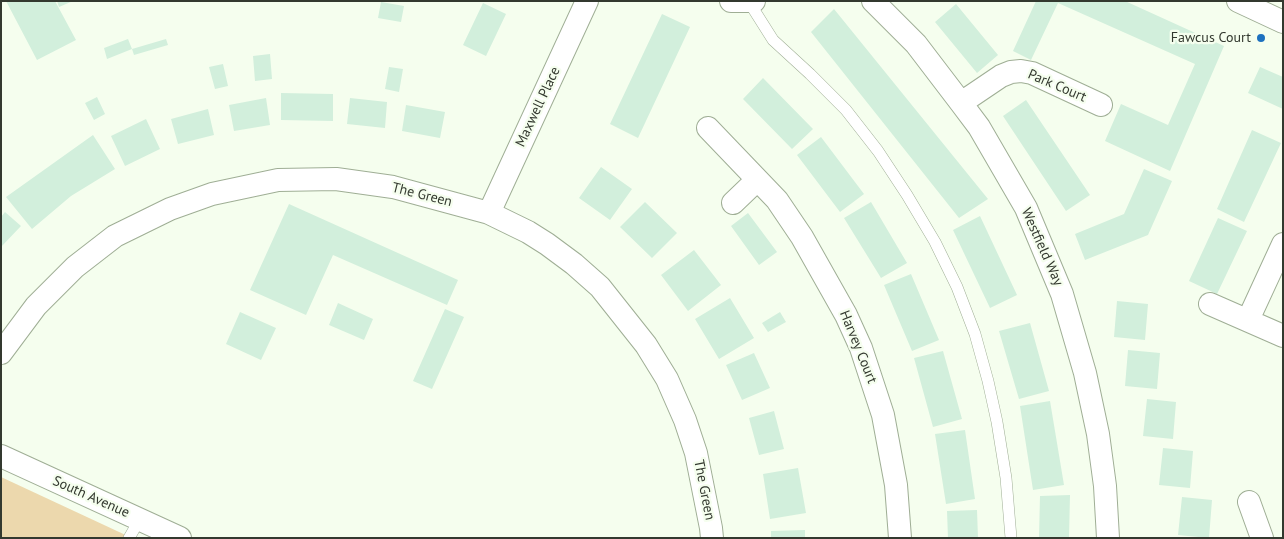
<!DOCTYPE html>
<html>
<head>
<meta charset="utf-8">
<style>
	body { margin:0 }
	#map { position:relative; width:1284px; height:539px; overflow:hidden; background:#f5feee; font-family:"PT Sans",sans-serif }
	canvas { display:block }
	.frame { position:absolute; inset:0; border:2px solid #33392f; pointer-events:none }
</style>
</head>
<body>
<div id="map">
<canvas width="1284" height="539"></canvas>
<div class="frame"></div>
</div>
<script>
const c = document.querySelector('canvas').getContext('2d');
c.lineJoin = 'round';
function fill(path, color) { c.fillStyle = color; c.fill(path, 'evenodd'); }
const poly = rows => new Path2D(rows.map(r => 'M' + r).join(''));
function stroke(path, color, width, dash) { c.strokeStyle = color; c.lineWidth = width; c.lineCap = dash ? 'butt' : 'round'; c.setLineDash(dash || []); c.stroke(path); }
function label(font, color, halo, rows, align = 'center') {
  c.font = font + ' "PT Sans",sans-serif'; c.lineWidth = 4.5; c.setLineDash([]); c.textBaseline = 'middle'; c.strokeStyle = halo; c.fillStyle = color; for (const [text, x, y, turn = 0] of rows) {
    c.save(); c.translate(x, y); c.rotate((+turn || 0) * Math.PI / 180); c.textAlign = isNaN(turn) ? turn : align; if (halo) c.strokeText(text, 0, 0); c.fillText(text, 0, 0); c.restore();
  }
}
const green = poly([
	[1,477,132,538,1,538]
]);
const building = poly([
	[6,1,55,1,76,40,37,60],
	[57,1,73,1,59,7],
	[1036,1,1125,1,1224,46,1170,171,1105,141,1121,104,1168,125,1195,64,1058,3,1031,60,1013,51],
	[381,2,404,6,401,22,378,18],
	[483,3,506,14,486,56,463,45],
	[956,4,998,55,977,73,935,22],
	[834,9,988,199,959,218,811,32],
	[662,14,690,27,638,138,610,124],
	[128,39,132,49,107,59,104,48],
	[166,39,168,45,134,55,132,49],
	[270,54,272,79,255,81,253,56],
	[223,64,228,86,215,89,209,67],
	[389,67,403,69,399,92,385,89],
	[1260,67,1283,77,1283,109,1248,93],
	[763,78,813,129,792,149,743,99],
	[281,93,333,94,333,121,281,120],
	[97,97,105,114,94,120,85,103],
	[266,98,270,125,234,131,229,105],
	[350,98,387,102,385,128,347,124],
	[1026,100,1090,195,1066,211,1003,116],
	[406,105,445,112,440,138,402,131],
	[208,109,214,135,178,144,171,119],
	[146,119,160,149,125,166,111,136],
	[1252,130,1281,143,1244,222,1217,209],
	[93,135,115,169,71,196,32,229,6,197],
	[821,137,864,194,840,212,797,155],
	[601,167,632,189,610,220,579,198],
	[1144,169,1172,181,1148,235,1085,260,1075,234,1124,214],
	[645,202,677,233,652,258,620,227],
	[871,202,907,263,881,278,844,218],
	[289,204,458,280,447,305,333,255,306,315,250,290],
	[5,212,21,226,1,247,1,217],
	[748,213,777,252,759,265,731,226],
	[980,216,1017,295,990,308,953,230],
	[1218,218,1247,231,1217,294,1189,281],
	[694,250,721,285,688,311,661,275],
	[911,274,939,340,912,351,884,285],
	[730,298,754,338,719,359,695,319],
	[1117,301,1148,304,1145,340,1114,337],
	[338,303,373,319,364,340,329,325],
	[445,309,464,317,432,389,413,381],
	[240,312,276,328,261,360,226,344],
	[780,312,786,322,768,332,762,323],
	[1030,323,1049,391,1019,399,999,331],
	[1128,350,1160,353,1157,389,1125,386],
	[943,351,962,419,933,427,914,358],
	[754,353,770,388,742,400,726,365],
	[1147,399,1176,402,1173,439,1143,436],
	[1050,401,1064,485,1033,490,1020,406],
	[774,411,784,449,759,455,749,418],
	[965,430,975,499,946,504,935,434],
	[1163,448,1193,451,1190,488,1159,485],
	[798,468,806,513,770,519,763,474],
	[1070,495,1069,538,1039,538,1040,496],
	[1182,497,1212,500,1209,538,1178,535],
	[977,510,978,538,948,538,947,511],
	[805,530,805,538,771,538,771,531]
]);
const lane = poly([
	[749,2,773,40,810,74,846,110,878,151,907,195,935,242,957,287,975,334,988,381,997,422,1006,478,1011,538],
	[129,538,140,519]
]);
const street = poly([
	[731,1,754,1],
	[873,1,916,44,961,103,979,127,1026,208,1062,294,1085,373,1098,434,1105,486,1108,538],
	[1238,1,1283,22],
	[961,103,1001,76,1011,72,1021,71,1032,73,1101,105],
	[708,128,777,200,802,237,846,315,861,348,883,415,896,485,900,538],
	[733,203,757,180],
	[489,213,587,1],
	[1210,304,1283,336],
	[1248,320,1283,244],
	[1,353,36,306,75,267,115,236,170,209,212,194,278,180,336,179,393,187,489,213,528,232,547,244,574,264,600,287,646,345,667,379,685,420,696,453,711,528,712,538],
	[1,456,180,538],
	[1249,502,1262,538]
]);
const markers = [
	[1261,38,5,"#1d71bf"]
];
const poiNames = [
	["Fawcus Court",1251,38]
];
const streetNames = [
	["Park Court",1057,86,23],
	["Maxwell Place",538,107,-65],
	["The Green",422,195,14],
	["Westfield Way",1042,247,66],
	["Harvey Court",858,347,68],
	["The Green",704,490,79],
	["South Avenue",91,497,24]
];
fill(green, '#ecd8ad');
fill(building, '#d2efdc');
stroke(lane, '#9fae95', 12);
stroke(street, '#9fae95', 24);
stroke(lane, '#fff', 11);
stroke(street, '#fff', 22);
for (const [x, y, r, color] of markers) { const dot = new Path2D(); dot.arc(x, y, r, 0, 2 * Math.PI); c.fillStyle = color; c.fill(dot); stroke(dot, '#f5feee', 2); }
label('14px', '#33392f', '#f5feee', poiNames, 'right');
label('14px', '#33392f', '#f5feee', streetNames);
</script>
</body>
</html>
